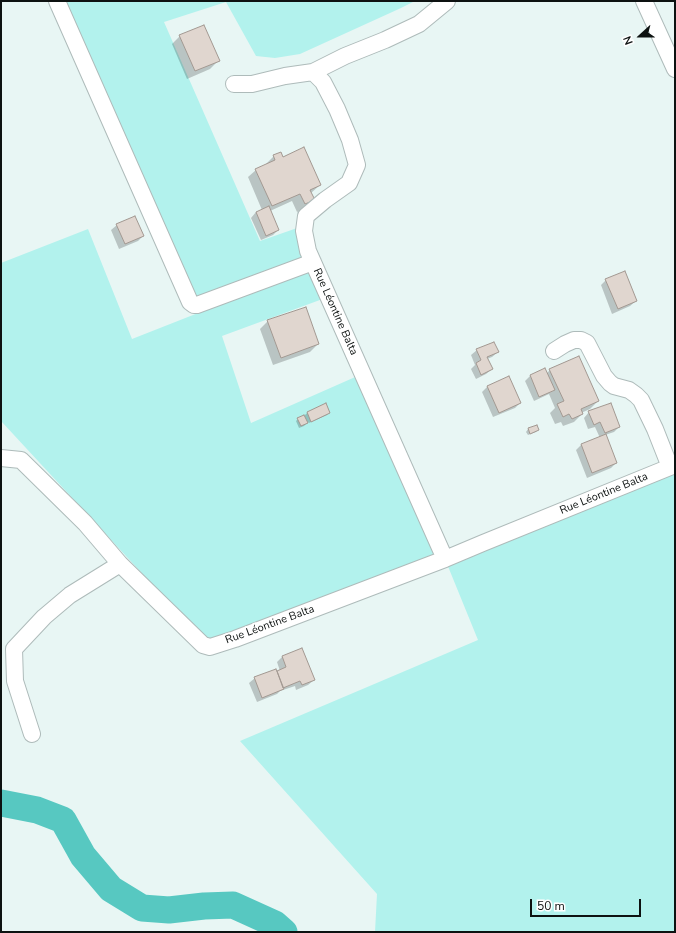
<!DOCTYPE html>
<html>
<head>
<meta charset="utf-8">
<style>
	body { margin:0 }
	#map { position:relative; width:676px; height:933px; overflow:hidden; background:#e8f6f4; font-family:"Nunito Sans",sans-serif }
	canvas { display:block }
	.frame { position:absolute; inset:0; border:2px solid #0d1211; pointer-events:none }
	.north { position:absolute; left:620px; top:16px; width:40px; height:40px; -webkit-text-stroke:3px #fff; paint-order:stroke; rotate:249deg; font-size:11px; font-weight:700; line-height:16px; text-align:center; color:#0d1211 }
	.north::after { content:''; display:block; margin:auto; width:14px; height:18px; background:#0d1211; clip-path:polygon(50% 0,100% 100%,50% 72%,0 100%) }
	.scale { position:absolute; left:530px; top:899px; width:111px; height:18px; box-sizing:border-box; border:2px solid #0d1211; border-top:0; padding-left:5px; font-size:12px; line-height:14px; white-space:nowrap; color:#0d1211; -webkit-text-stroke:3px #fff; paint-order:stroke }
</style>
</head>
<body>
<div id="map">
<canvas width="676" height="933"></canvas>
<div class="frame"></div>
<div class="north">N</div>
<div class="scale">50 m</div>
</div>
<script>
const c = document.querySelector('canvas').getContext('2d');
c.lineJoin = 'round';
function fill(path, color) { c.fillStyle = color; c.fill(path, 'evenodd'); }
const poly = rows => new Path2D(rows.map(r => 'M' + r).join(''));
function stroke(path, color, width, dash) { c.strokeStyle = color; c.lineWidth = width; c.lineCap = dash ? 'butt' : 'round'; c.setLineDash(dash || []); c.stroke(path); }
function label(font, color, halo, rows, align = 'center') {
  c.font = font + ' "Nunito Sans",sans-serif'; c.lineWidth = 4; c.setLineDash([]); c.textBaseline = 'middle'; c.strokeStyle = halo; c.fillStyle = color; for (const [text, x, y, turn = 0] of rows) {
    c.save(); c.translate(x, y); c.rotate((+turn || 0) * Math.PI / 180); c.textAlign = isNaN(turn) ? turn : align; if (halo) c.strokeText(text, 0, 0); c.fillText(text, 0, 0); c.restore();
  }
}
const green = poly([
	[57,1,415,1,401,8,300,54,275,58,256,56,226,2,164,22,260,241,300,227,313,262,197,305],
	[88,229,132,339,315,267,328,297,222,336,251,423,362,374,445,559,675,465,675,932,375,932,377,894,240,741,478,640,445,559,212,641,200,636,1,421,1,263]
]);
const shadow = poly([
	[180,36,218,61,210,69,187,79,172,44],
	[274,156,282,158,320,185,311,193,313,200,306,208,297,212,292,201,270,211,278,230,273,235,261,240,251,218,256,212,262,210,248,177,256,170,266,165,266,164],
	[117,225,143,236,138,241,119,249,111,230],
	[606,280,636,301,630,306,612,314,601,285],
	[268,321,318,344,310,352,273,365,260,329],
	[477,350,498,352,492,357,487,359,492,369,486,374,476,379,471,369,475,365,471,355],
	[544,369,546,374,550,370,598,401,590,409,581,413,582,414,574,422,563,426,561,422,555,424,550,413,555,408,549,394,534,401,525,381,530,376],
	[509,378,520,403,515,408,493,417,482,392,487,387],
	[589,412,619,427,614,432,605,435,616,463,611,468,587,478,576,450,581,445,600,438,595,427,588,429,584,418],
	[307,413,329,413,327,415,309,423,308,422,304,426,299,428,296,421,298,419,305,416,305,415],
	[528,429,538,430,536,432,528,435,526,432],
	[301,649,314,680,308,685,296,690,295,686,280,691,277,694,257,702,249,683,255,678,280,671,277,662,282,657]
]);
const river = poly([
	[1,803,37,810,63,820,83,856,111,889,142,908,169,910,204,906,233,905,275,924,284,932]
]);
const building = poly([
	[204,25,220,61,195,71,179,35,204,25],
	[304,147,321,185,310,190,315,200,305,204,300,194,272,206,255,169,275,160,273,155,281,152,283,157,304,147],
	[269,206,279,230,266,236,256,212,269,206],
	[135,216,144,236,125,244,116,224,135,216],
	[625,271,637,301,618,309,605,279,625,271],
	[306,307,319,344,281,358,267,320,306,307],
	[494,342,499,352,487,357,493,369,481,375,476,363,481,360,476,349,494,342],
	[579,356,599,401,581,409,583,414,572,419,569,414,563,417,557,404,564,401,549,369,579,356],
	[545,368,555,390,539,397,530,375,545,368],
	[509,376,521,403,499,413,487,386,509,376],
	[326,403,330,413,311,422,307,412,326,403],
	[611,403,620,427,605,433,600,422,594,425,588,411,611,403],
	[304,415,308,423,301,426,297,418,304,415],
	[537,425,539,430,530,434,528,428,537,425],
	[606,434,617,463,592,473,581,444,606,434],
	[302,648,315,680,302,685,300,681,283,688,277,671,286,667,282,656,302,648],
	[276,669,284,689,262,698,254,677,276,669]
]);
const minor = poly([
	[57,1,190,302,194,305,197,305,313,262],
	[644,1,675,69],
	[313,72,323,82,337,109,350,140,357,165,349,183,325,200,306,216,304,231,308,251,445,559,483,543,675,465],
	[234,84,252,84,285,76,313,72,345,56,385,40,419,24,447,1],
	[554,351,565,344,574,340,581,340,587,343,604,376,610,383,614,386,629,390,636,395,641,400,655,429,670,467],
	[1,458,21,460,85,523,120,564,203,645,210,647,235,639,445,559],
	[32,734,15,681,14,649,44,617,70,595,120,564]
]);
const streetNames = [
	["Rue Léontine Balta",335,312,66],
	["Rue Léontine Balta",604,494,-22],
	["Rue Léontine Balta",270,625,-20]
];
fill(green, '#b2f2ed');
fill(shadow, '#0003');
stroke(river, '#57c8c1', 27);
fill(building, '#e0d6cf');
stroke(building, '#a29891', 1);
stroke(minor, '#aebbba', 18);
stroke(minor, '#fff', 16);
label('11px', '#0d1211', '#fff', streetNames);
</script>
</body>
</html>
